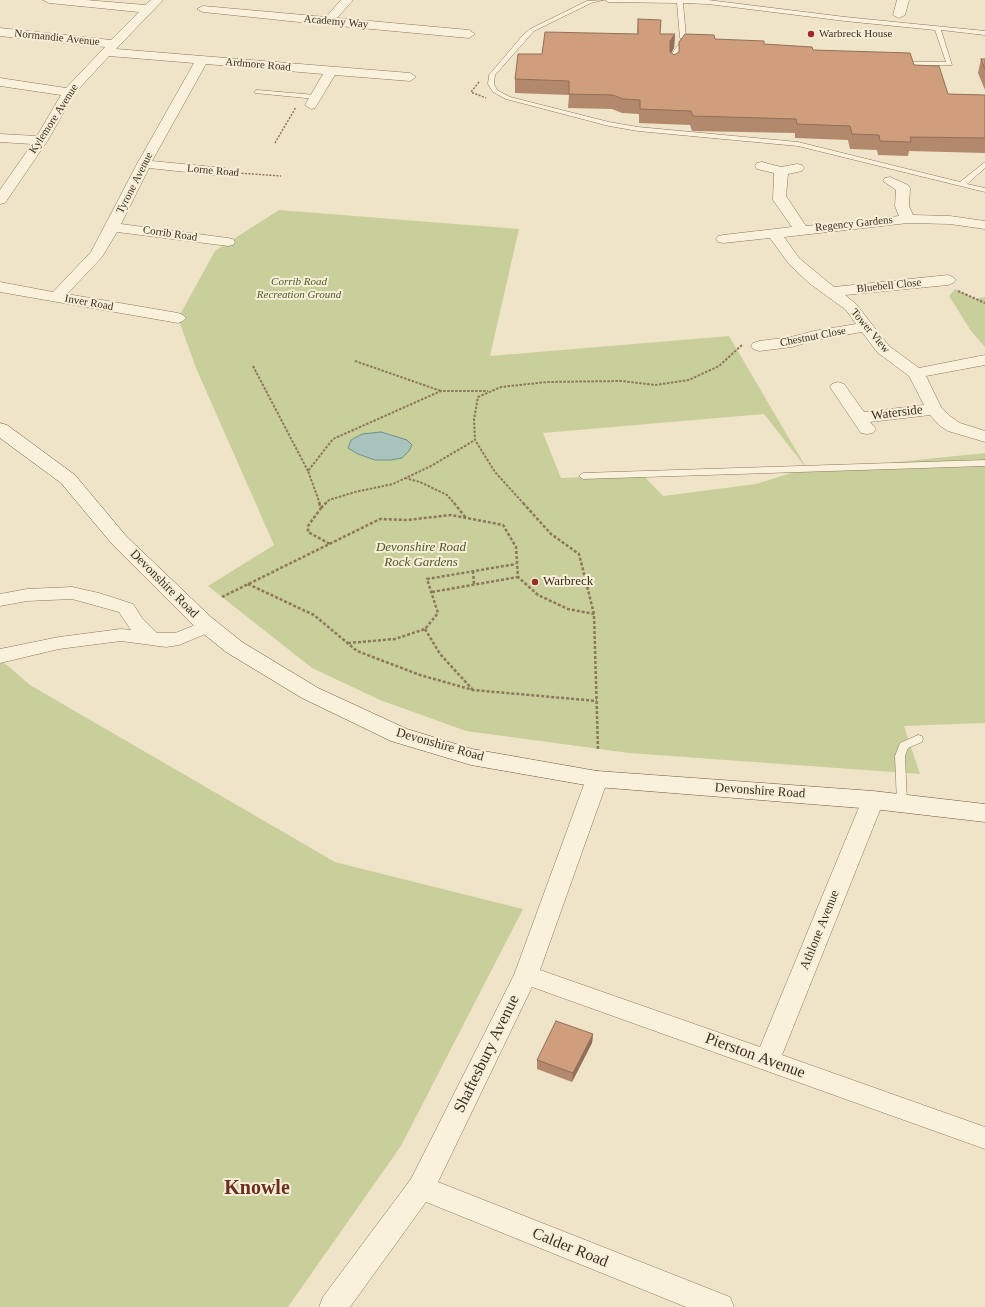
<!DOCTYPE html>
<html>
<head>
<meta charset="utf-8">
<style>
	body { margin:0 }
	canvas { display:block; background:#f0e4c8 }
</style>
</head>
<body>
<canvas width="985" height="1307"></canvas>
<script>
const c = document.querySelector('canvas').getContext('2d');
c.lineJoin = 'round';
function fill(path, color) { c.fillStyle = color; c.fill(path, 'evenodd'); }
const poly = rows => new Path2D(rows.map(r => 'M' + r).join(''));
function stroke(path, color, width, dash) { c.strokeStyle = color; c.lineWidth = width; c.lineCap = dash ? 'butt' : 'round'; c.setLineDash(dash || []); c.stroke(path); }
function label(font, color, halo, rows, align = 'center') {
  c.font = font + ' "Times New Roman",serif'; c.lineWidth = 4; c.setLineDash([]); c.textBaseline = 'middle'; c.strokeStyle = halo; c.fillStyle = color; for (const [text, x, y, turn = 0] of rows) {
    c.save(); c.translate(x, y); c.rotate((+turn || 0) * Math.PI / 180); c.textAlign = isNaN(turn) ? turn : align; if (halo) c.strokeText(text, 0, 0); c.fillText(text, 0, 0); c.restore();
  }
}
const green = poly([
	[279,210,519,229,490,356,729,336,807,469,764,414,543,433,561,478,642,474,663,496,756,484,791,473,985,453,985,723,904,726,920,774,629,753,466,731,380,700,312,668,208,586,274,545,196,368,178,318,215,251],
	[955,289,974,299,985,297,985,347,971,331,949,296],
	[0,661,7,665,30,685,335,862,523,909,401,1146,288,1307,0,1307]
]);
const water = poly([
	[381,432,407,440,412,445,409,451,402,458,391,460,375,460,358,454,348,448,351,440,362,434,381,432]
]);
const pathFar2 = poly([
	[479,82,471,92,486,98],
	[275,143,296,107],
	[238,173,281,176]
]);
const pathFar1 = poly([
	[958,291,985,303],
	[355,361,441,391],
	[253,366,308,471],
	[405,478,420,482,447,495,455,504],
	[320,504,308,471,333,439,441,391,488,391],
	[325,504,329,500,355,492,393,484,431,466,475,440],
	[524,504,495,472,475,440,474,419,478,397,501,387,547,382,622,381,655,385,689,380,719,366,743,344]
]);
const path = poly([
	[319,503,321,508,308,526,308,532,330,544],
	[454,503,466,518],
	[523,503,551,534,579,554,594,614,598,749],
	[321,508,326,503],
	[473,571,474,584],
	[248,584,314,615,357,651,420,675,473,690,597,701],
	[432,592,518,577],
	[222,597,380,519,407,520,451,515,503,525,516,547,518,577,538,595,568,609,594,614],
	[425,629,440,654,473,690],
	[348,643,395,639,425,629,438,613,427,579,516,564]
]);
const lane = poly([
	[603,0,591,3,534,31,495,75,494,84,497,90,510,97,609,122,638,127,798,142,960,182,985,162,985,168,967,184,985,188,985,192,798,146,638,131,609,126,506,99,493,92,488,84,489,75,523,35,530,29,587,1,603,0],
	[605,0,708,0,845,17,985,31,985,35,941,30,952,65,900,65,897,63,898,62,946,62,935,30,845,21,708,4,683,3,686,37,698,42,695,44,691,42,682,47,677,55,677,66,674,68,671,66,671,55,678,45,686,41,680,38,677,3,608,2,605,0],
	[257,90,316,95,319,97,316,99,255,93,254,92,257,90],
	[985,460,985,466,583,479,579,476,583,473,985,460],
	[918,735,922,736,923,739,922,742,908,748,905,756,907,803,906,806,902,807,898,806,897,803,895,756,900,743,918,735]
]);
const street = poly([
	[43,0,86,0,145,5,151,0,163,0,116,49,410,73,416,77,410,81,335,75,315,108,311,109,305,105,323,74,206,64,152,161,224,168,229,169,231,172,229,175,224,176,149,168,121,224,228,238,233,239,235,242,233,245,228,246,117,232,102,257,67,294,178,313,183,315,186,318,183,321,178,323,0,292,0,282,53,292,91,252,137,164,194,63,109,56,74,94,48,140,5,203,0,204,0,190,32,144,0,142,0,134,37,136,61,95,0,86,0,78,66,88,105,47,0,36,0,28,111,40,139,12,49,3,43,0],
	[341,0,353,0,337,18,469,30,475,34,469,38,328,25,203,12,197,9,203,6,326,17,341,0],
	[897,0,909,0,905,15,899,18,893,15,897,0],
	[762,162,781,167,797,164,802,165,804,168,802,171,788,174,786,196,806,226,899,216,895,206,896,190,883,181,885,178,890,177,908,185,910,188,909,206,913,215,950,216,985,221,985,229,950,224,908,223,784,237,799,258,834,287,948,275,953,277,956,280,953,283,948,285,845,295,856,304,889,346,919,368,985,355,985,365,926,376,941,407,951,417,960,423,985,431,985,442,948,431,939,425,930,415,870,422,876,429,873,433,867,434,861,433,830,387,832,384,838,382,844,384,864,412,924,405,909,376,877,352,862,332,815,340,792,347,759,351,753,349,751,346,753,343,759,341,791,337,814,331,856,324,846,310,809,283,789,264,770,238,723,243,718,242,716,239,718,236,723,235,792,227,773,200,774,173,757,169,755,166,757,163,762,162],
	[72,587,99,593,133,604,142,618,157,633,175,633,208,620,215,622,218,626,215,630,179,645,166,647,121,641,59,649,0,663,0,649,59,637,121,629,131,630,119,612,72,599,27,601,0,606,0,594,27,589,72,587],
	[597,771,605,774,608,779,540,970,760,1047,862,800,865,794,873,792,881,794,884,800,782,1055,985,1127,985,1149,532,987,438,1182,730,1297,734,1307,686,1307,426,1202,350,1307,319,1307,323,1297,411,1179,514,975,586,779,589,774,597,771]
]);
const secondary = poly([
	[0,423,7,425,75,475,126,536,211,617,242,642,318,688,407,729,472,749,597,771,873,791,985,804,985,822,873,809,597,787,471,765,391,741,302,698,226,652,195,627,112,544,61,483,0,438,0,423]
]);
const wall = poly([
	[638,19,660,34,675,34,674,48,671,53,674,55,679,53,679,42,715,39,813,50,914,65,948,94,985,95,985,153,909,151,908,156,878,155,877,150,850,149,848,140,795,138,795,133,692,131,690,125,639,123,639,114,622,113,612,109,568,108,569,95,515,93,515,79,542,54,637,34],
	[981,59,985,59,985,90,978,73],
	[593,1034,592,1043,572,1082,537,1069,537,1060]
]);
const shadedWall = poly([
	[675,34,674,48,670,55,670,41],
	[593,1034,592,1043,572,1082,573,1073]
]);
const building = poly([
	[638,19,661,20,660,34,675,34,670,41,670,52,674,55,679,52,679,42,685,34,714,35,715,39,764,41,764,44,812,47,813,50,910,53,914,65,939,66,948,94,985,95,985,138,910,137,911,142,880,141,879,135,852,134,850,126,797,124,796,119,693,116,691,111,640,109,640,100,623,99,613,95,569,94,569,81,515,79,518,54,542,54,545,32,638,34,638,19],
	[981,59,985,59,985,69,981,59],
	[556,1021,593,1034,573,1073,537,1060,556,1021]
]);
const markers = [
	[811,34,4,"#9e2a2b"],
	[535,582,4,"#9e2a2b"]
];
const farStreetnames = [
	["Academy Way",336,22,5],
	["Normandie Avenue",57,38,6],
	["Ardmore Road",258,65,5],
	["Kylemore Avenue",54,119,-57],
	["Lorne Road",213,171,5],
	["Tyrone Avenue",135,183,-63],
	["Regency Gardens",854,224,-6],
	["Corrib Road",170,234,8],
	["Bluebell Close",889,286,-6],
	["Inver Road",89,303,10],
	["Tower View",870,331,50],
	["Chestnut Close",813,337,-11]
];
const farPoinames = [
	["Warbreck House",819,34]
];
const farParknames = [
	["Corrib Road",299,282],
	["Recreation Ground",299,295]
];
const streetNames = [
	["Waterside",897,413,-7],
	["Devonshire Road",164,584,45],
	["Devonshire Road",440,745,16],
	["Devonshire Road",760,791,4],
	["Athlone Avenue",820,930,-68]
];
const parkNames = [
	["Devonshire Road",421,548],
	["Rock Gardens",421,563]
];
const poiNames = [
	["Warbreck",543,582]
];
const nearStreetnames = [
	["Shaftesbury Avenue",487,1054,-64],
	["Pierston Avenue",755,1056,20],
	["Calder Road",570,1248,22]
];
const nearDistrictnames = [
	["Knowle",257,1189]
];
fill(green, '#c9cf9b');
fill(water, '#a9c4bc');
stroke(water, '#6f938a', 1);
stroke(lane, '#8d765c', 1);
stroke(street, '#8d765c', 1);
stroke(secondary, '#6f573f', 1);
stroke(pathFar2, '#8d765c', 1.5, [2, 1.5]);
stroke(pathFar1, '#8d765c', 2, [2.5, 1.5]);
stroke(path, '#8d765c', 2.5, [3, 2]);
fill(lane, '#faf1dc');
fill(street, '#faf1dc');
fill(secondary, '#faf1dc');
fill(wall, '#b2896c');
fill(shadedWall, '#916f58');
fill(building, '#cf9f7d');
stroke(building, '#916f58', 1);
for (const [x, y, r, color] of markers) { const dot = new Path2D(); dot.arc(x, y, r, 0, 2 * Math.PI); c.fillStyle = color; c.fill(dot); stroke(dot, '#f7eed8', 1.5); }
label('11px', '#3d2e20', '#f7eed8', farStreetnames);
label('11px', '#3d2e20', '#f7eed8', farPoinames, 'left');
label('italic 11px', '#4d5a26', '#f7eed8', farParknames);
label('13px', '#3d2e20', '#f7eed8', streetNames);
label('italic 13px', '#4d5a26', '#f7eed8', parkNames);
label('13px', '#3d2e20', '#f7eed8', poiNames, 'left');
label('16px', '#3d2e20', '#f7eed8', nearStreetnames);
label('bold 20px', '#6b2e1e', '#f7eed8', nearDistrictnames);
</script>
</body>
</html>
